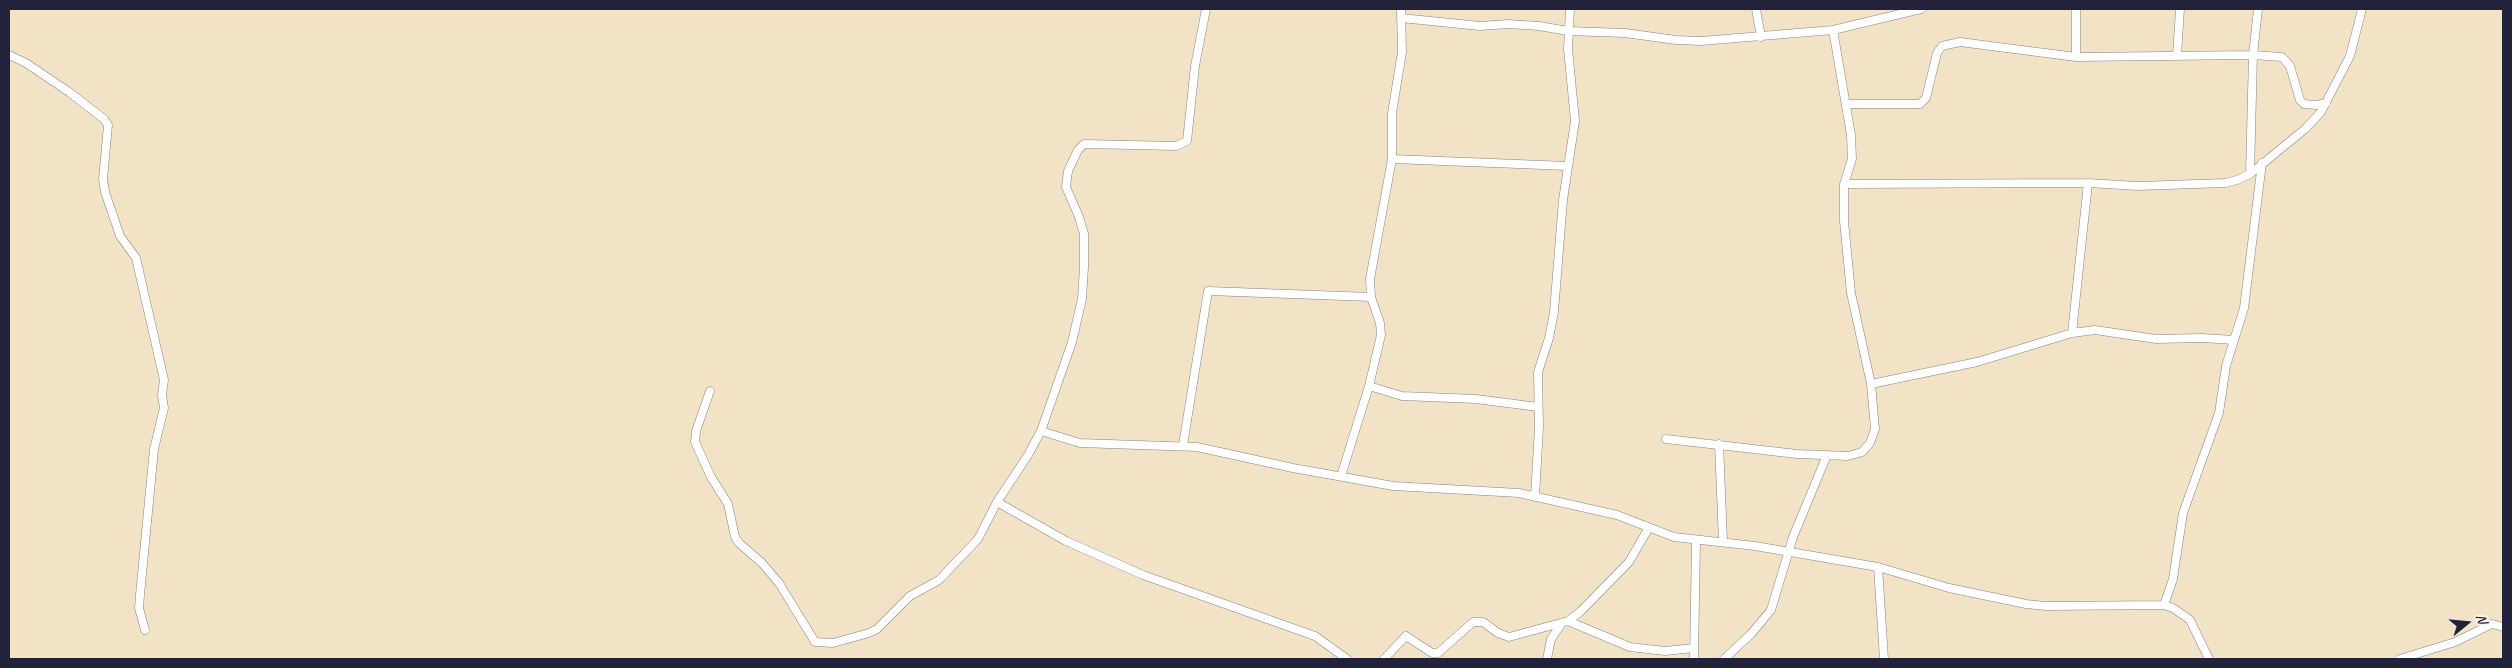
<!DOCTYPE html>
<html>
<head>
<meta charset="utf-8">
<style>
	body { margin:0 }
	#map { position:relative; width:2512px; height:668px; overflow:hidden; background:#f2e3c6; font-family:Caveat,sans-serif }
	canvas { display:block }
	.frame { position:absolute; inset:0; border:10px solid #22223b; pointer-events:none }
	.north { position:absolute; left:2442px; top:598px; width:50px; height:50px; -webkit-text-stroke:4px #fcf5e5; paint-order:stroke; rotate:73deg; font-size:14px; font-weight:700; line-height:20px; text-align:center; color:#22223b }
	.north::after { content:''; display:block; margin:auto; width:18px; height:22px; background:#22223b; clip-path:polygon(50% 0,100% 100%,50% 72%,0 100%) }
</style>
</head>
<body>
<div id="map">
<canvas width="2512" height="668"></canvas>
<div class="frame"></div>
<div class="north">N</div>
</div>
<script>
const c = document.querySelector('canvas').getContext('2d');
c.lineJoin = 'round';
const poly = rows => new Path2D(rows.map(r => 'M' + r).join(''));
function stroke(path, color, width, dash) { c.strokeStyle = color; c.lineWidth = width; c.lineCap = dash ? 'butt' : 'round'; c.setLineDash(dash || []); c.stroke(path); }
const street = poly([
	[1756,9,1761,37],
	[1401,18,1480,26,1508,24,1539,26,1568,31,1625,33,1676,40,1701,41,1833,30,1921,9],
	[9,55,26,63,69,92,104,119,108,125,103,179,105,192,120,236,136,258,164,380,162,395,164,408,154,449,140,595,139,608,145,630],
	[2177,55,2180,9],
	[2076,57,2076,9],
	[1847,104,1920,104,1926,98,1937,53,1942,46,1960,42,2076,57,2253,55,2282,57,2290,66,2300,100,2304,104,2317,105,2326,103],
	[1392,159,1568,166],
	[2250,174,2253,55,2258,9],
	[1844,184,2088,183,2138,186,2225,183,2237,180,2250,174,2305,129,2321,112,2350,56,2362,9],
	[2072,333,2088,183],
	[1871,384,1977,362,2072,333,2095,330,2156,339,2202,338,2234,340],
	[1369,386,1402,396,1476,399,1538,407],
	[710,391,696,431,695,442,711,477,728,504,735,537,739,543,762,563,779,583,815,642,833,643,869,633,877,629,910,596,939,580,978,539,997,502,1028,455,1041,431,1072,342,1082,299,1084,267,1084,234,1079,217,1066,187,1068,171,1078,150,1084,144,1176,146,1187,141,1195,66,1206,9],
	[1041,431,1080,443,1197,447,1293,468,1393,486,1519,493,1617,515,1674,537,1755,546,1878,567,1949,588,2026,604,2046,606,2164,605,2173,608,2190,620,2209,659],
	[1666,439,1797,454,1848,456,1862,452,1870,443,1875,429,1871,384,1851,293,1844,221,1844,184,1852,159,1851,135,1833,30],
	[1719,444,1723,542],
	[1183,445,1208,291,1371,297],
	[1341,476,1369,386,1381,335,1380,323,1371,297,1370,279,1392,159,1392,113,1402,52,1401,9],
	[1535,497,1539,427,1538,372,1549,338,1554,312,1563,200,1575,121,1568,49,1570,9],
	[997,502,1066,541,1143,575,1315,636,1347,659],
	[1878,567,1884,659],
	[2164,605,2173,579,2183,513,2219,413,2226,366,2244,308,2262,163],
	[1568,621,1630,647,1665,651,1694,648],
	[1384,659,1406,636,1432,653,1438,653,1473,622,1483,622,1498,633,1509,637,1568,621,1580,612,1629,562,1648,529],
	[1547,659,1551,639,1562,623],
	[1694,659,1696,541],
	[1724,659,1751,634,1771,610,1793,537,1827,455],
	[2400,659,2455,642,2492,624,2503,627]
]);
stroke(street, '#8a8280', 9);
stroke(street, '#fff', 8);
</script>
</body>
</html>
